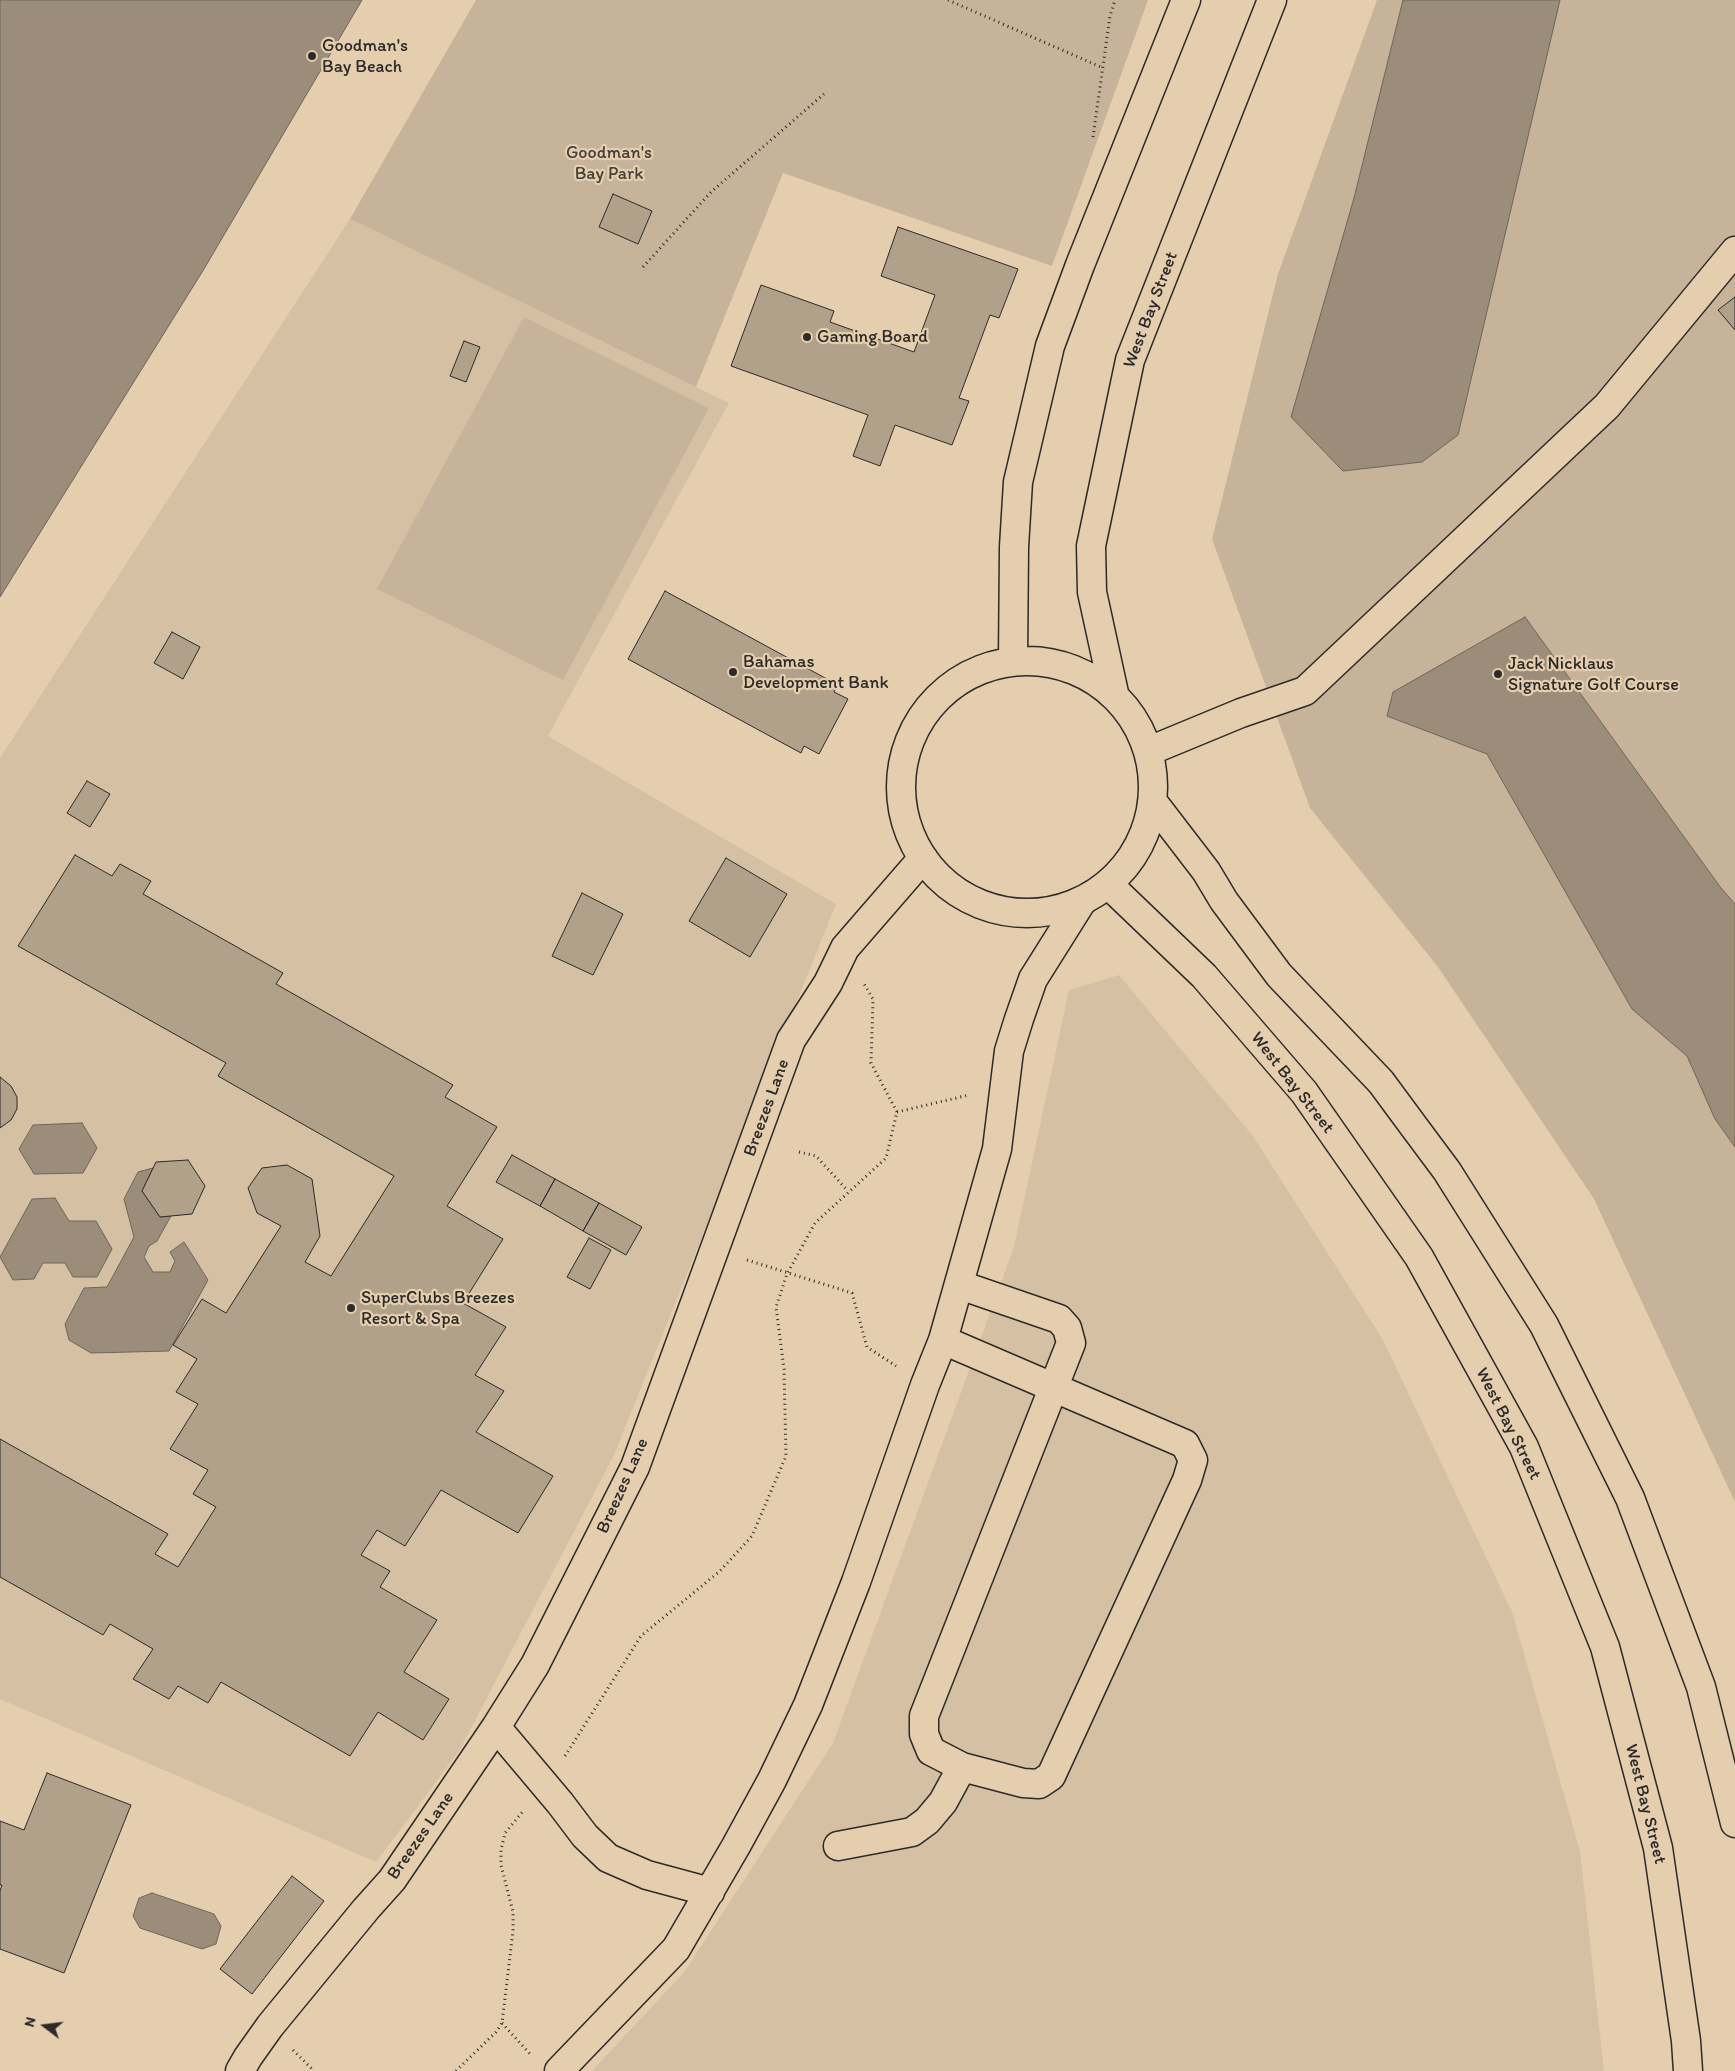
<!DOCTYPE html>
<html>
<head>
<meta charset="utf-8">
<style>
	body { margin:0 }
	#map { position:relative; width:1735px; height:2071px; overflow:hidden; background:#e5ceae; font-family:Itim,sans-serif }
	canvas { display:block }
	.north { position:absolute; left:20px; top:2001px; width:50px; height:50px; -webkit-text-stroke:4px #e5ceae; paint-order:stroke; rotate:285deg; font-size:14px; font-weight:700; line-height:20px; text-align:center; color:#2b2b2b }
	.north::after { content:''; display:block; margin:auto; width:18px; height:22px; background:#2b2b2b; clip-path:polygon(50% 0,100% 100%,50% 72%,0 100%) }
</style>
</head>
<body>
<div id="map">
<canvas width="1735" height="2071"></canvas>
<div class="north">N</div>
</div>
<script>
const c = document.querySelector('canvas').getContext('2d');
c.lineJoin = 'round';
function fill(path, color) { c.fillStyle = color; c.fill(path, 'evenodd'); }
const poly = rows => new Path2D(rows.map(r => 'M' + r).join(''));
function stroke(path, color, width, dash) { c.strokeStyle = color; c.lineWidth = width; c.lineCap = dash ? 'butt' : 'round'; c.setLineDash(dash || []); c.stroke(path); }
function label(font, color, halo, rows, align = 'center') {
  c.font = font + ' Itim,sans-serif'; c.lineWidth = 4.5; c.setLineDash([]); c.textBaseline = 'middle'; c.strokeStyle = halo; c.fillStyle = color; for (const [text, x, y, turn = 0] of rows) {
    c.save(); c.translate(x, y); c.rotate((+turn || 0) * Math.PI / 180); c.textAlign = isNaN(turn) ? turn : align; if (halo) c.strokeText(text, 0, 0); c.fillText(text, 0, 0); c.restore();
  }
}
const built = poly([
	[350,219,729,403,548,736,836,904,614,1455,459,1751,376,1862,0,1699,0,758],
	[1119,975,1253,1136,1383,1340,1512,1612,1580,1851,1604,2071,592,2071,685,1971,833,1743,1014,1247,1069,990]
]);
const green = poly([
	[476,0,1148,0,1052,266,783,173,696,387,350,219],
	[1377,0,1735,0,1735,1502,1594,1199,1438,967,1310,808,1212,539,1278,274],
	[524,317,709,408,563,680,377,589]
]);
const water = poly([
	[0,0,362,0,204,269,0,597,0,0],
	[1403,0,1560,0,1458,435,1422,462,1343,471,1291,417,1354,198,1403,0],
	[1525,617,1721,888,1735,904,1735,1147,1715,1119,1687,1056,1632,1009,1487,754,1387,716,1393,692,1525,617],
	[82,1123,97,1148,83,1173,34,1174,19,1149,33,1125,82,1123],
	[153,1168,142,1191,160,1217,171,1216,157,1241,149,1246,144,1257,153,1272,170,1272,175,1261,170,1252,184,1242,208,1280,169,1351,91,1353,69,1340,65,1324,84,1288,107,1287,134,1237,124,1199,138,1172,153,1168],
	[55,1198,69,1221,96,1221,112,1249,97,1277,73,1277,65,1263,43,1263,34,1279,13,1280,0,1257,32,1199,55,1198],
	[152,1893,214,1914,221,1926,216,1944,202,1949,140,1928,133,1916,139,1898,152,1893]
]);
const building = poly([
	[613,194,652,211,638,244,599,227,613,194],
	[898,227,1018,269,999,318,990,315,959,398,969,401,952,445,895,425,880,466,853,456,868,415,731,366,761,285,834,311,830,322,914,352,935,295,881,276,898,227],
	[1735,297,1735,330,1718,310,1735,297],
	[464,341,480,347,466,382,450,376,464,341],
	[665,591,838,685,834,692,848,699,819,754,804,746,801,753,628,659,665,591],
	[172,632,200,647,183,679,154,663,172,632],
	[87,781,110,794,90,827,67,813,87,781],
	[75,855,112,876,120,864,151,881,143,894,283,973,276,984,453,1085,445,1097,497,1127,447,1206,503,1239,463,1303,506,1327,475,1375,504,1391,476,1432,553,1476,518,1533,441,1490,405,1546,377,1530,361,1555,390,1571,380,1587,437,1620,404,1672,449,1699,423,1740,378,1712,350,1756,221,1682,208,1703,178,1686,169,1699,133,1679,153,1649,110,1624,103,1635,0,1577,0,1439,168,1534,155,1554,178,1567,216,1507,193,1494,208,1470,170,1449,198,1404,176,1392,197,1359,173,1345,202,1299,226,1313,281,1226,257,1213,248,1188,262,1168,287,1165,312,1179,320,1236,305,1262,331,1276,394,1176,218,1076,226,1063,18,946,75,855],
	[726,858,787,894,750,957,689,921,726,858],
	[582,893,623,914,593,975,552,956,582,893],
	[0,1077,11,1086,17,1097,17,1109,11,1120,0,1128,0,1077],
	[512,1155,555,1179,540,1206,496,1182,512,1155],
	[188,1160,205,1186,192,1214,160,1217,142,1191,156,1162,188,1160],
	[555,1179,599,1203,583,1231,540,1206,555,1179],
	[599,1203,642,1227,626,1255,583,1231,599,1203],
	[589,1238,611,1250,590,1289,567,1277,589,1238],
	[47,1773,131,1805,64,1973,0,1949,0,1891,2,1885,0,1885,0,1821,24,1830,47,1773],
	[292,1876,324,1901,252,1994,220,1969,292,1876]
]);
const path = poly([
	[948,0,1103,68],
	[1093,137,1110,16,1115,0],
	[643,267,711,192,824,94],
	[897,1112,969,1095],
	[799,1152,816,1156,848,1191],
	[747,1260,852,1293,867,1347,896,1366],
	[565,1756,641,1636,720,1571,752,1536,786,1456,784,1369,776,1307,787,1274,815,1223,886,1158,897,1112,871,1063,873,999,864,984],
	[502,2023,530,2054],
	[293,2050,314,2071],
	[456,2071,496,2032,502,2023,513,1931,513,1912,501,1865,501,1850,505,1833,524,1810]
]);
const minor = poly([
	[1149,751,1241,713,1305,691,1607,406,1735,251],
	[943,1340,1185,1444,1193,1460,1187,1480,1051,1776,1039,1784,1023,1783,962,1767],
	[496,1727,560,1803,585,1836,608,1858,647,1875,710,1892],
	[838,1846,912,1832,927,1821,943,1802,962,1767,931,1751,924,1734,924,1716,1071,1343,1067,1328,1059,1319,960,1285],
	[240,2071,248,2057,270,2026,366,1909,392,1880,496,1727,535,1665,635,1467,791,1040,828,983,845,948,923,858],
	[559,2071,676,1949,736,1846,772,1780,808,1705,856,1582,925,1385,943,1340,997,1149,1009,1051,1019,1019,1033,979,1082,901]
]);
const major = poly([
	'901 787a126 126 0 1 1 252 0a126 126 0 1 1-252 0Z',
	[1013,661,1014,547,1018,482,1050,346,1080,265,1186,0],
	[1114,693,1092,592,1091,546,1130,360,1272,0],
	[1153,802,1206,871,1224,901,1279,975,1381,1082,1412,1124,1447,1171,1544,1325,1630,1498,1701,1687,1735,1823],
	[1108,884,1204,976,1304,1092,1419,1257,1524,1447,1605,1647,1658,1848,1686,2041,1688,2071]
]);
const markers = [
	[312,56,5,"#2b2b2b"],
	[807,337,5,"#2b2b2b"],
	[733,672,5,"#2b2b2b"],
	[1498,674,5,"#2b2b2b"],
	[351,1308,5,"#2b2b2b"]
];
const poiNames = [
	["Goodman's",322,46],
	["Bay Beach",322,67],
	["Gaming Board",817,337],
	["Bahamas",743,662],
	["Development Bank",743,683],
	["Jack Nicklaus",1508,664],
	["Signature Golf Course",1508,685],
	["SuperClubs Breezes",361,1298],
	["Resort & Spa",361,1319]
];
const parkNames = [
	["Goodman's",609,153],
	["Bay Park",609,174]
];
const streetNames = [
	["West Bay Street",1151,310,-69],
	["West Bay Street",1292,1083,52],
	["Breezes Lane",767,1108,-70],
	["West Bay Street",1508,1424,63],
	["Breezes Lane",623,1486,-66],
	["West Bay Street",1645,1804,76],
	["Breezes Lane",421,1836,-55]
];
fill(built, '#d5c0a3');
fill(green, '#c7b399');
fill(water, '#9b8d7a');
stroke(water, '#6e665a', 1);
fill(building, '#b1a08a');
stroke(building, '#2b2b2b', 1);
stroke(minor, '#2b2b2b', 31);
stroke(major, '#2b2b2b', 31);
stroke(path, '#2b2b2b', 3, [1, 4]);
stroke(minor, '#e5ceae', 28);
stroke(major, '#e5ceae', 28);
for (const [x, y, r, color] of markers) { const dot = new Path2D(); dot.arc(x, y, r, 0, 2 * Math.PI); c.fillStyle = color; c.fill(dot); stroke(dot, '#e5ceae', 2); }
label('18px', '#2b2b2b', '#e5ceae', poiNames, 'left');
label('18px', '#423f3c', '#e5ceae', parkNames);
label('18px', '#2b2b2b', '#e5ceae', streetNames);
</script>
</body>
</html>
